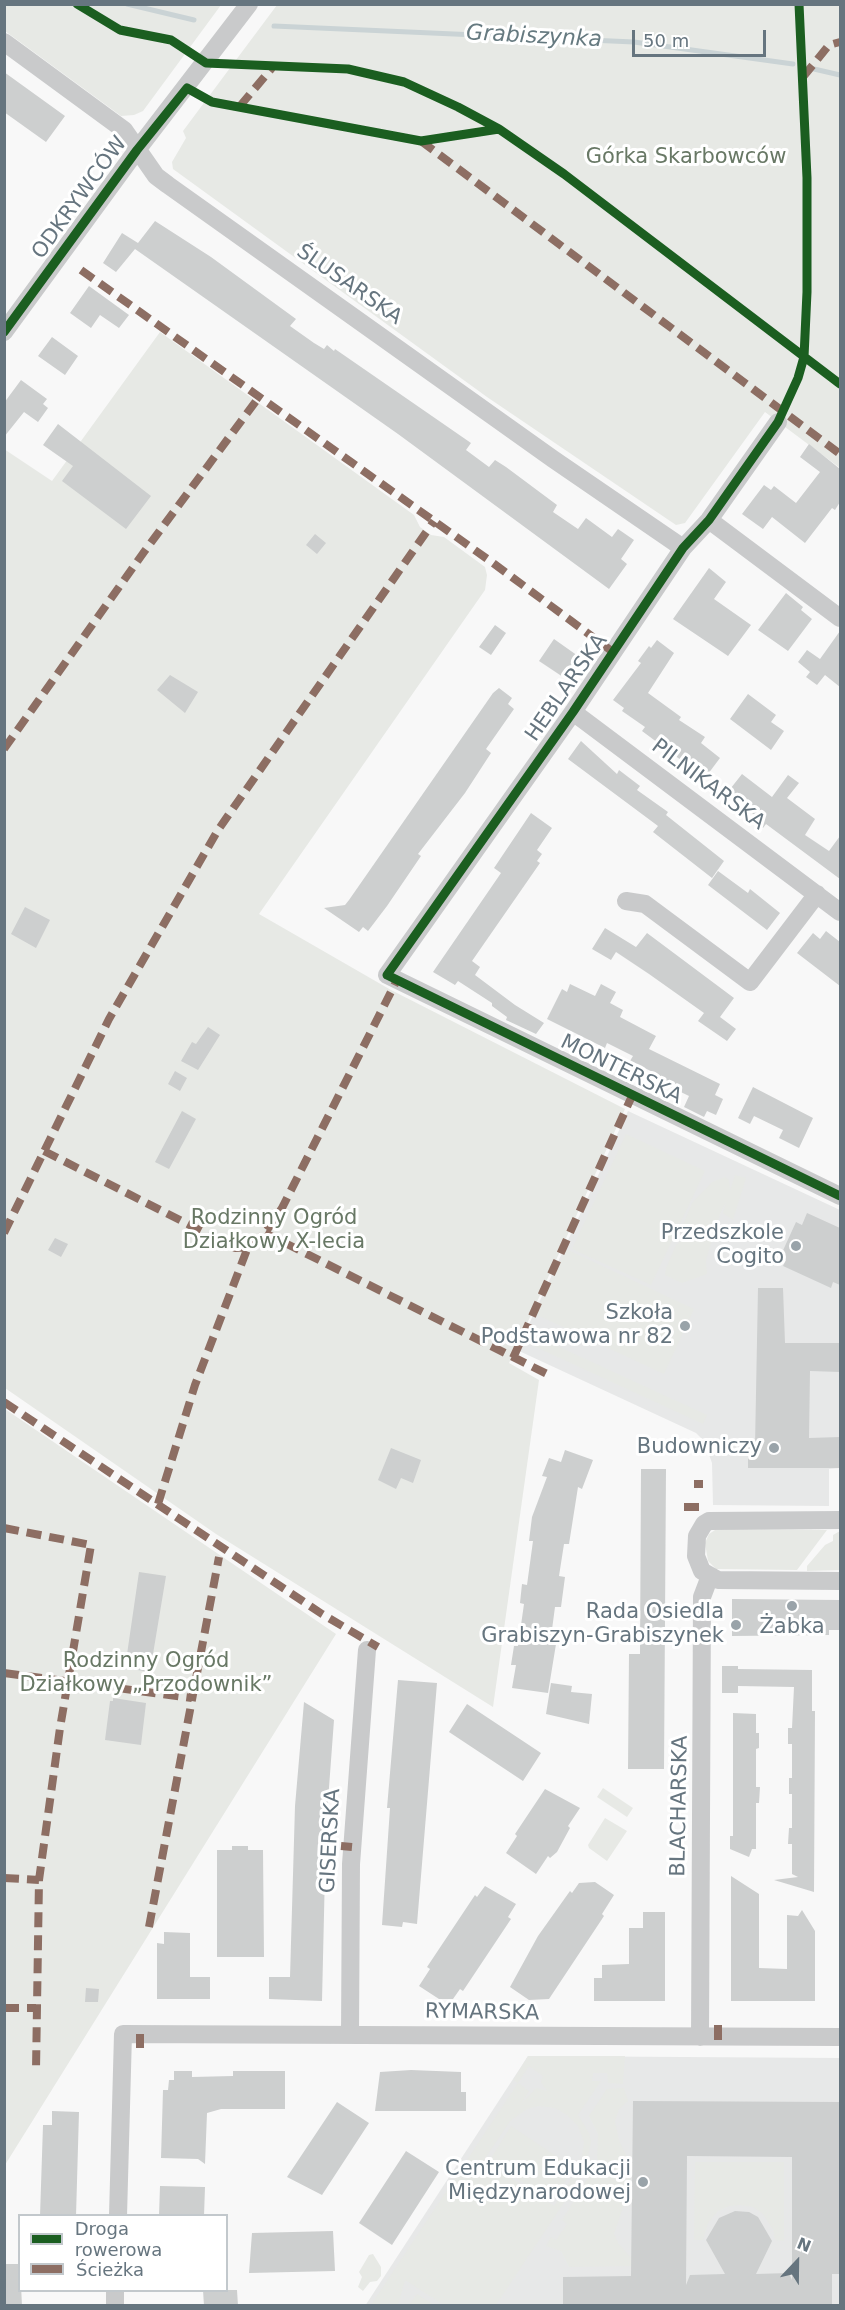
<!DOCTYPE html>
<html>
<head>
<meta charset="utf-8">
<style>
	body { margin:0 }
	#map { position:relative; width:845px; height:2310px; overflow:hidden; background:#f8f8f8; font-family:"DejaVu Sans",sans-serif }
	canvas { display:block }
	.frame { position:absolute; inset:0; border:6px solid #66757f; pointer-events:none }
	.legend { position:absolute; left:18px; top:2214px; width:210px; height:78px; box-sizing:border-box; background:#fff; border:2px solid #c2c8cc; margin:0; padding:8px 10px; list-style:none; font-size:18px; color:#66757f }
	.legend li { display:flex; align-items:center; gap:12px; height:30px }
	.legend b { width:30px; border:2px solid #c2c8cc }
	.north { position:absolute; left:767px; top:2232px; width:60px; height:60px; -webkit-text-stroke:4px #fff; paint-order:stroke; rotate:22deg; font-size:16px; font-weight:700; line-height:24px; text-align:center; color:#66757f }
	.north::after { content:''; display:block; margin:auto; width:21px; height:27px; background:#66757f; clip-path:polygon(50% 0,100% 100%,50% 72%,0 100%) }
	.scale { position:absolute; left:632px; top:30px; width:134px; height:27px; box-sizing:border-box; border:3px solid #66757f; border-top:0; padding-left:8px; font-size:18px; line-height:21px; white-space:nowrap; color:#66757f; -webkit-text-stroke:4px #fff; paint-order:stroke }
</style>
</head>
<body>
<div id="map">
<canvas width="845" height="2310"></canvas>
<div class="frame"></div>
<ul class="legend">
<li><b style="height:8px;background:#1b5e20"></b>Droga rowerowa</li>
<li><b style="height:8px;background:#8d6e63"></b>Ścieżka</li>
</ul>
<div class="north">N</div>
<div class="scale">50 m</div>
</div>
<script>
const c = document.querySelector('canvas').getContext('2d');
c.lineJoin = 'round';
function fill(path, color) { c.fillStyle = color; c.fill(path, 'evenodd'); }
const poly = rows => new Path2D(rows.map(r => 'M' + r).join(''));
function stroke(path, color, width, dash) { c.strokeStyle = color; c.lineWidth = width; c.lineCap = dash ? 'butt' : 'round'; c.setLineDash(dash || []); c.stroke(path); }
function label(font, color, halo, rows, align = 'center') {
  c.font = font + ' "DejaVu Sans",sans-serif'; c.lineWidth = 6; c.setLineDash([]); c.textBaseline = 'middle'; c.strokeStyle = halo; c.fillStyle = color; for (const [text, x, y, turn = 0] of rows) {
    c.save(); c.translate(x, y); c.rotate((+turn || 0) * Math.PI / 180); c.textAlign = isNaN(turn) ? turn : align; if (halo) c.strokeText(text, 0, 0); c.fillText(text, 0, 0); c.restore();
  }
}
const built = poly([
	[628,1111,840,1210,840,1468,829,1469,829,1506,713,1505,712,1463,704,1441,696,1433,517,1350],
	[528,2056,840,2058,840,2305,365,2306]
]);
const green = poly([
	[5,4,221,4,221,5,143,111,134,115,121,116,5,31],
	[277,5,840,5,840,468,765,412,685,523,676,525,487,397,173,169,172,162,186,138,183,131],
	[160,332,414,515,420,527,431,535,444,537,485,567,487,575,485,590,259,914,391,990,625,1109,509,1363,539,1380,493,1707,216,1534,5,1388,4,449,52,481],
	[626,1134,705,1171,651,1285,572,1249],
	[735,1175,746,1178,733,1220,723,1213,726,1202,720,1214,706,1260,707,1274,682,1283,665,1275,666,1268,676,1245,685,1238,683,1225,692,1203,712,1182,725,1177,729,1180,730,1191],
	[566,1249,694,1309,664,1374,535,1314],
	[529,1333,707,1415,703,1424,525,1342],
	[5,1409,336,1634,5,2165],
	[729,1527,731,1529,827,1530,797,1570,716,1569,708,1561,705,1543,709,1534,715,1530],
	[840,1531,840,1570,807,1571,807,1566,825,1545,833,1541,833,1535],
	[603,1788,633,1808,627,1817,597,1797],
	[605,1818,627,1831,607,1861,589,1848,588,1845],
	[528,2056,625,2056,623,2084,608,2083,607,2073,593,2073,592,2081,601,2081,578,2115,589,2133,591,2142,585,2171,496,2305,444,2305,405,2280,398,2305,391,2305,390,2302,388,2305,371,2305,518,2083,513,2080],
	[529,2066,543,2076,541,2082,547,2091,536,2088,522,2103,529,2091,518,2083],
	[538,2106,555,2108,567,2115,578,2126,584,2142,581,2164,554,2206,484,2160,510,2121,527,2109],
	[624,2088,628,2101,619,2109,615,2121,619,2140,630,2164,630,2187,614,2234,618,2243,631,2258,631,2266,569,2267,561,2251,546,2246,551,2237,556,2240,567,2224,562,2220,597,2163,598,2134,589,2116,607,2089],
	[511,2126,574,2168,552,2202,490,2160],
	[695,2162,784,2162,784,2241,775,2240,773,2229,763,2214,753,2207,740,2205,729,2206,717,2212,708,2223,703,2240,694,2240],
	[373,2254,381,2267,381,2276,377,2281,370,2282,363,2291,358,2287,362,2277,359,2272,369,2255],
	[417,2294,434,2305,409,2305]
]);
const stream = poly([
	[127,4,194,20],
	[274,26,634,42,793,64],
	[814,69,840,75]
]);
const building = poly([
	[4,72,65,116,46,142,4,112],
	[155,221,211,257,296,319,290,326,314,343,324,349,327,345,334,351,335,349,471,443,466,450,489,467,495,460,506,467,557,505,553,512,578,529,586,518,612,537,618,529,634,540,621,559,627,564,609,589,398,434,135,249,116,272,103,263,122,233,138,243],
	[89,286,129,315,119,328,100,315,91,328,70,313],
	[52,337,78,356,65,375,38,356],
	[21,380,47,399,43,404,48,408,38,422,24,412,4,437,4,403],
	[58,424,151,496,126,529,62,481,73,466,43,445],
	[809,444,840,469,840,502,835,510,832,508,805,543,772,517,763,529,742,514,764,485,771,490,774,486,796,503,820,472,800,457],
	[315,534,326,543,317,554,306,545],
	[709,568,726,582,714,599,751,625,728,656,673,619],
	[786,593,803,607,801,610,812,619,788,651,758,630],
	[495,625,506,633,491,655,479,647],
	[840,631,840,687,825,675,817,685,806,677,810,672,798,662,807,650,820,659],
	[554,639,578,656,563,677,539,661],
	[657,640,674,653,648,693,681,717,679,720,705,737,701,743,720,758,705,778,642,731,645,727,622,711,624,708,613,700,641,663,638,661,649,646,651,648],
	[170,675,198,692,185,713,157,690],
	[499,688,512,698,508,704,514,709,486,749,491,753,465,793,418,854,421,856,387,906,368,931,363,927,359,932,324,908,345,905,349,900,493,693],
	[748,694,776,715,771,722,784,731,771,750,730,719],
	[581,741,617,774,619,770,640,786,637,790,668,812,666,815,724,861,712,878,653,832,658,826,568,759],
	[742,774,772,797,788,775,799,783,787,798,815,819,805,835,829,851,840,836,840,879,766,824,763,828,753,821,757,817,727,793],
	[531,813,552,828,537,850,542,854,537,861,540,863,472,961,480,967,475,975,515,1005,544,1023,536,1034,506,1020,507,1017,492,1006,492,1003,458,981,455,985,433,972,501,873,494,868],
	[718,871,748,893,750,889,780,913,767,930,708,885],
	[25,907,50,920,36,948,11,934],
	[605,928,636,947,647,933,734,998,720,1017,736,1029,727,1041,698,1021,704,1013,649,974,616,952,611,960,592,949],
	[826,931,840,942,840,986,797,953,813,933,820,939],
	[570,984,595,996,601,984,616,992,610,1003,623,1010,620,1017,656,1036,649,1049,720,1084,715,1095,723,1099,716,1115,707,1111,704,1117,684,1107,689,1096,654,1079,657,1074,630,1061,633,1056,607,1043,605,1048,547,1019,562,989,567,992],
	[208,1027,220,1035,198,1070,181,1061,192,1042,196,1044],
	[175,1071,187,1078,180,1091,168,1084],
	[753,1087,813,1118,799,1148,779,1138,783,1130,754,1116,750,1124,738,1118],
	[182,1111,196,1119,169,1169,155,1162],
	[807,1213,840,1228,840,1285,833,1282,831,1288,783,1266,786,1260,780,1257,796,1222,802,1225],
	[55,1238,68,1244,61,1257,48,1250],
	[758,1288,783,1288,785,1343,840,1343,840,1372,810,1371,809,1438,840,1437,840,1468,748,1468,748,1446,755,1446],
	[391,1448,421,1460,413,1483,401,1478,396,1489,378,1480],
	[565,1450,593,1460,582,1489,578,1487,569,1544,564,1544,559,1576,565,1577,561,1607,555,1607,551,1637,557,1638,548,1693,512,1688,516,1665,511,1665,514,1646,518,1646,524,1604,520,1603,522,1584,527,1585,533,1541,529,1541,532,1517,547,1477,542,1476,549,1458,561,1462],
	[641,1469,666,1469,664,1769,628,1769,629,1654,640,1654],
	[139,1572,166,1576,150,1672,125,1668],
	[732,1599,840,1600,840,1630,829,1630,829,1635,732,1636],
	[722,1666,738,1666,738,1669,812,1670,812,1711,815,1711,814,1892,774,1880,798,1877,792,1874,792,1844,788,1844,789,1828,792,1828,792,1794,789,1794,789,1778,792,1778,792,1744,788,1744,788,1728,792,1728,794,1687,738,1686,738,1693,722,1693],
	[398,1680,437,1683,417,1924,403,1922,402,1927,382,1925,390,1808,387,1808],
	[551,1683,572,1686,571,1692,592,1694,589,1724,546,1714],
	[113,1698,146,1703,141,1745,105,1740,110,1701,113,1701],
	[304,1702,334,1720,326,1828,322,2001,269,1999,269,1977,290,1977,295,1806],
	[467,1704,541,1753,523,1781,449,1732],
	[733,1713,756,1714,756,1733,759,1733,759,1748,756,1749,756,1787,760,1787,759,1803,756,1803,756,1849,752,1849,749,1857,730,1849,730,1836,733,1836],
	[545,1789,580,1808,568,1826,570,1828,557,1852,550,1858,548,1856,536,1874,506,1853,517,1836,515,1834],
	[232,1846,248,1846,248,1850,263,1850,264,1957,217,1957,217,1850,232,1850],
	[731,1876,759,1894,759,1968,787,1969,787,1915,798,1916,802,1910,815,1931,815,2001,731,2001],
	[595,1882,614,1895,602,1914,604,1916,549,1999,529,2000,510,1987,538,1936,570,1891,572,1893,579,1883],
	[485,1886,516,1904,508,1917,511,1919,463,1991,460,1989,453,1999,439,1999,419,1986,430,1969,427,1967,475,1895,477,1897],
	[643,1912,665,1912,665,2001,594,2001,594,1978,602,1978,602,1965,629,1964,629,1928,643,1928],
	[164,1932,190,1933,190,1977,210,1977,210,1999,157,1999,157,1943,164,1944],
	[86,1988,99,1989,98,2002,85,2002],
	[411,2070,461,2072,461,2092,466,2092,466,2111,375,2111,380,2072],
	[174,2071,192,2071,192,2077,233,2076,233,2071,285,2071,285,2109,221,2109,207,2113,205,2164,198,2159,161,2158,163,2090,168,2090,169,2080,174,2080],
	[633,2101,840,2102,840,2274,832,2274,832,2306,563,2306,563,2277,631,2276],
	[687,2156,792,2157,792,2280,789,2273,756,2274,772,2241,758,2217,749,2212,735,2211,719,2218,706,2240,725,2274,690,2275,686,2285],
	[337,2102,369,2123,322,2195,287,2177],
	[52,2111,79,2112,76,2216,40,2216,43,2125,52,2125],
	[406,2151,439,2172,392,2245,359,2223],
	[160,2186,205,2187,204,2216,159,2216],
	[333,2231,335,2271,249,2273,252,2233],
	[4,2264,20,2264,22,2306,4,2306],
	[203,2290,237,2290,238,2306,204,2306]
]);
const street = poly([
	[4,42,124,130,156,176,168,185,553,459,683,548],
	[4,332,137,150,249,4],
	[778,422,709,520,683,548,573,712,387,975,840,1196],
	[709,520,840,618],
	[573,712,840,912],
	[626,901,645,904,750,982,817,894],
	[840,1520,709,1521,704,1524,697,1536,696,1556,702,1571,718,1580,840,1581],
	[350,2034,351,1864,367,1650],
	[700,2037,702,1597,710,1576],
	[118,2216,123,2034,840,2037],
	[115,2306,115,2290]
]);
const quiet = poly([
	[803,77,829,45,840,42],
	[240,106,272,68],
	[421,141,840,454],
	[81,270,493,563,613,652],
	[4,749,144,552,256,401],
	[44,1151,235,1248,248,1247,265,1233,282,1208,397,980],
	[4,1233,109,1019,218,830,434,521],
	[265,1233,549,1375],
	[513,1358,632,1096],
	[4,1402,322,1614,378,1647],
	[694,1484,703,1484],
	[158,1504,195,1385,248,1247],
	[684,1507,707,1507],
	[4,1528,91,1545,60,1728,39,1880,36,2070],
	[4,1673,192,1698],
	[341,1846,352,1847],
	[4,1878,39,1880],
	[149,1927,219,1557],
	[4,2008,36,2008],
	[718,2025,718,2048],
	[140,2048,140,2034]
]);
const cycleway = poly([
	[77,4,120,30,171,40,206,63,348,69,404,82,458,107,499,129,564,174,840,384],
	[799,4,807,178,807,292,804,357,798,378,778,422,709,520,683,548,573,712,387,975,840,1196],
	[4,332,137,150,187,88,212,102,421,141,499,129]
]);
const markers = [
	[796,1246,6,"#99a3a9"],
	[685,1326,6,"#99a3a9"],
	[774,1448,6,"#99a3a9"],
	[792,1606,6,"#99a3a9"],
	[736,1625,6,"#99a3a9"],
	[643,2182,6,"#99a3a9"]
];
const parkNames = [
	["Górka Skarbowców",686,158],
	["Rodzinny Ogród",274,1219],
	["Działkowy X-lecia",274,1243],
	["Rodzinny Ogród",146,1662],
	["Działkowy „Przodownik”",146,1686]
];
const streetNames = [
	["ODKRYWCÓW",80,198,-54],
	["ŚLUSARSKA",349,285,35],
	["HEBLARSKA",567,688,-55],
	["PILNIKARSKA",708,785,37],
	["MONTERSKA",621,1070,26],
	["BLACHARSKA",680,1806,-89],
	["GISERSKA",331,1841,-87],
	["RYMARSKA",482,2013,1]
];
const poiNames = [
	["Przedszkole",784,1234],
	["Cogito",784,1258],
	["Szkoła",673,1314],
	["Podstawowa nr 82",673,1338],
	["Budowniczy",762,1448],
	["Rada Osiedla",724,1613],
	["Grabiszyn-Grabiszynek",724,1637],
	["Żabka",792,1628,"center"],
	["Centrum Edukacji",631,2170],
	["Międzynarodowej",631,2194]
];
const waterNames = [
	["Grabiszynka",534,37,3]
];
fill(built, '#e7e8e8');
fill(green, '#e7e9e5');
stroke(stream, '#cad3d5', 5);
fill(building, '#cdcfcf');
stroke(street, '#c9cacb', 18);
stroke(quiet, '#8d6e63', 8, [15, 8]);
stroke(cycleway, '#1b5e20', 9);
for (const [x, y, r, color] of markers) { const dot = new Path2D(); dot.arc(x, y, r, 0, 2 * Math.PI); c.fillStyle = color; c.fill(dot); stroke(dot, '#fff', 2); }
label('21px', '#687865', '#fff', parkNames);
label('21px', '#66757f', '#fff', streetNames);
label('21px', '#66757f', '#fff', poiNames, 'right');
label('italic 22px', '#667a80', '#fff', waterNames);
</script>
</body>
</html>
